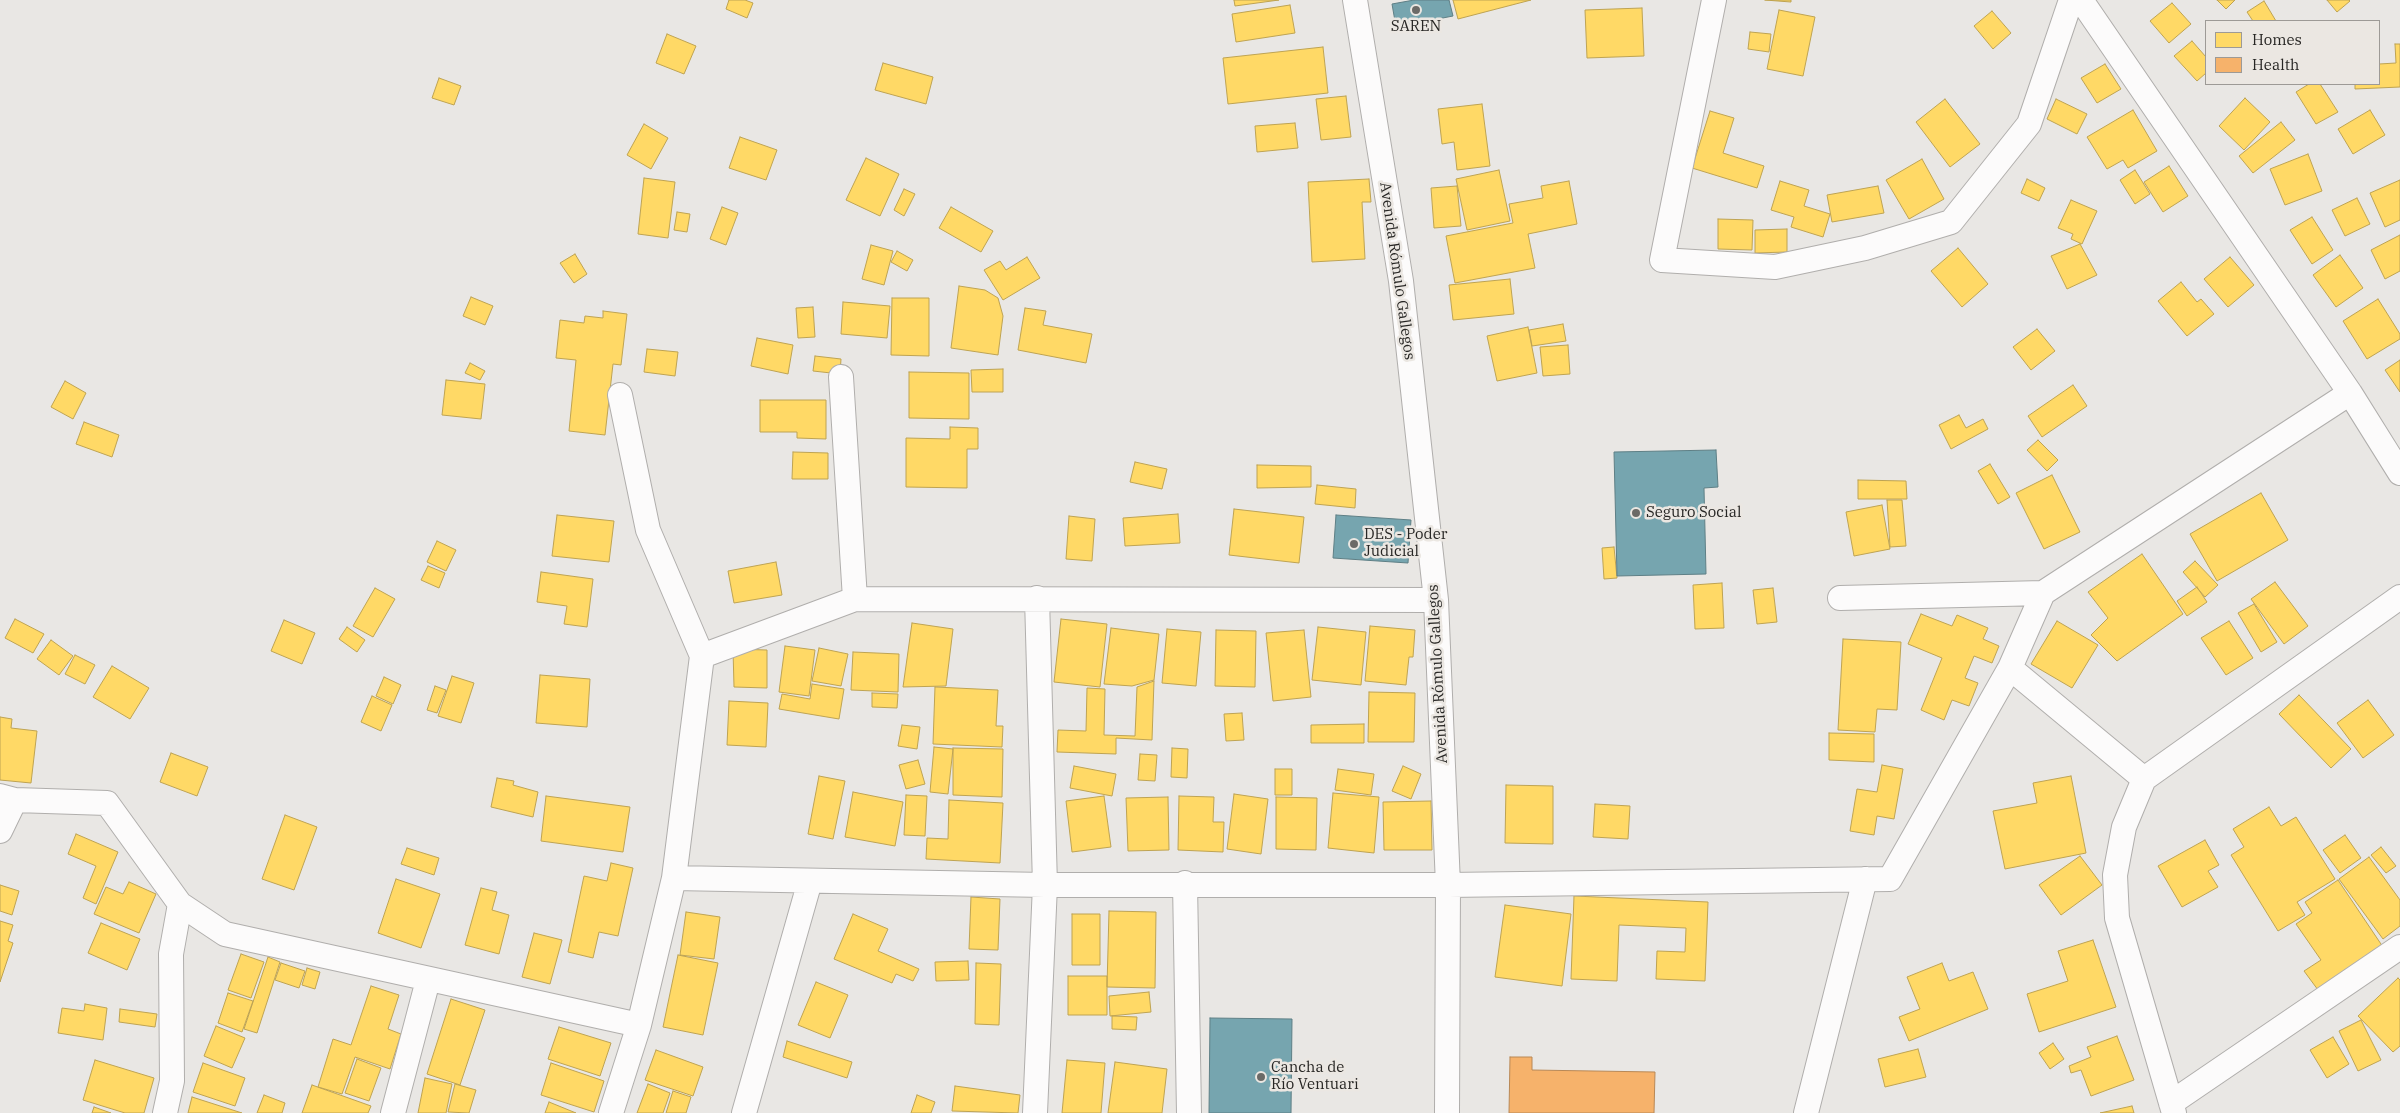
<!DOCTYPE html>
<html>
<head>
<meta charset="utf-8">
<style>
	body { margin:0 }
	#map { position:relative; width:2400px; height:1113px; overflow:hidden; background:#e9e7e4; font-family:"IBM Plex Serif",serif }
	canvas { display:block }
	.legend { position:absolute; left:2205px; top:20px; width:175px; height:65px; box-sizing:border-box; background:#ebe7e2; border:1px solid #9d9a96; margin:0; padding:6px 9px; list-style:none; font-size:15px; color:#272624 }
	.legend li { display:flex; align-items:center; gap:10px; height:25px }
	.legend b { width:25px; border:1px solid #9d9a96 }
</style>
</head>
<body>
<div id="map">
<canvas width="2400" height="1113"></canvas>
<ul class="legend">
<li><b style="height:14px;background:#ffd966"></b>Homes</li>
<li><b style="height:14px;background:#f6b26b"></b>Health</li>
</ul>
</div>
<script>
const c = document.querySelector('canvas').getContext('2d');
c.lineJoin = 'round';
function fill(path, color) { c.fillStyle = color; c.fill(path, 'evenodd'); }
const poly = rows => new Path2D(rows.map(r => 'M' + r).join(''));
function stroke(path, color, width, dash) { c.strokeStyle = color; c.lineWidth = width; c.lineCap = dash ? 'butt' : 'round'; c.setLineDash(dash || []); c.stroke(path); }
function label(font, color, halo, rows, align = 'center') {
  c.font = font + ' "IBM Plex Serif",serif'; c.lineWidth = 5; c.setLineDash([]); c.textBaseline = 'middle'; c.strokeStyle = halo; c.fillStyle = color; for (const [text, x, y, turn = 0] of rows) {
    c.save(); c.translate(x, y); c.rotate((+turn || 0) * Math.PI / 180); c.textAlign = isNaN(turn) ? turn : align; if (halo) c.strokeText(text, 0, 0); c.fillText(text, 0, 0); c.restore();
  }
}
const homes = poly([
	[729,0,745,0,753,3,747,18,726,9,729,0],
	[1234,0,1279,0,1235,6,1234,0],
	[1453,0,1531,0,1458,19,1453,0],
	[1765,0,1791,0,1791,2,1765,0],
	[2217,0,2235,0,2226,9,2217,0],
	[2327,0,2349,0,2350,1,2337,12,2327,0],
	[2264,1,2276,21,2253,21,2247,12,2264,1],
	[2172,3,2191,24,2169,43,2150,21,2172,3],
	[1290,5,1295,33,1236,42,1232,14,1290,5],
	[1642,8,1644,56,1587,58,1585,10,1642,8],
	[1779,10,1815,17,1803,76,1767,69,1779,10],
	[1992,11,2011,33,1993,49,1974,26,1992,11],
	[1750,32,1771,34,1769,52,1748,49,1750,32],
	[667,34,696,46,684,74,656,63,667,34],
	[2192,41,2206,57,2206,73,2197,81,2174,56,2192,41],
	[2395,44,2400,44,2400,87,2355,89,2355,84,2379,84,2379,64,2396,63,2395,44],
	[1323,47,1328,93,1228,104,1223,58,1323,47],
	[883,63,933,77,926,104,875,90,883,63],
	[2105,64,2121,89,2097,103,2081,78,2105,64],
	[439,78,461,86,454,105,432,98,439,78],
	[2309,84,2320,84,2338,112,2316,124,2296,92,2309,84],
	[1346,96,1351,137,1321,140,1316,99,1346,96],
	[2245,98,2270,122,2244,150,2219,126,2245,98],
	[1945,99,1980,144,1950,167,1916,122,1945,99],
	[2056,99,2087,114,2077,134,2047,119,2056,99],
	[1482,104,1490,166,1457,170,1454,142,1442,144,1438,109,1482,104],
	[2133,110,2157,151,2128,168,2123,160,2107,169,2087,137,2133,110],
	[2370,110,2385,135,2353,154,2338,129,2370,110],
	[1710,111,1734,118,1723,153,1764,166,1757,188,1692,168,1710,111],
	[2281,122,2295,140,2253,173,2239,156,2281,122],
	[1295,123,1298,148,1257,152,1255,126,1295,123],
	[644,124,668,138,651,169,627,155,644,124],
	[740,137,777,150,766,180,729,168,740,137],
	[2308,154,2322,191,2285,205,2270,169,2308,154],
	[866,158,899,174,880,216,846,200,866,158],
	[1922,159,1944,199,1909,219,1886,180,1922,159],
	[2169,166,2188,196,2163,212,2144,182,2169,166],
	[1499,170,1510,221,1467,230,1456,179,1499,170],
	[2135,170,2150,194,2135,204,2120,180,2135,170],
	[644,178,675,182,668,238,638,234,644,178],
	[1369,179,1371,202,1362,202,1365,259,1312,262,1308,182,1369,179],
	[2027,179,2045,188,2039,201,2021,193,2027,179],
	[2400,180,2400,220,2385,227,2370,193,2400,180],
	[1569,181,1577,224,1528,234,1535,268,1455,283,1446,236,1513,223,1509,204,1543,198,1541,186,1569,181],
	[1780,181,1809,190,1804,206,1830,214,1823,237,1791,227,1794,217,1771,210,1780,181],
	[1457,186,1461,226,1434,228,1431,188,1457,186],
	[1878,186,1884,213,1832,222,1827,195,1878,186],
	[904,189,915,194,904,216,894,210,904,189],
	[2357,198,2370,224,2345,236,2332,210,2357,198],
	[2071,200,2097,211,2082,244,2071,239,2073,234,2058,228,2071,200],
	[722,207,738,213,726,245,710,239,722,207],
	[951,207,993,231,981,252,939,228,951,207],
	[677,212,690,214,687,232,674,230,677,212],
	[2312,217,2333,250,2312,264,2290,230,2312,217],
	[1718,219,1753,220,1752,250,1718,249,1718,219],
	[1787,229,1787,252,1755,253,1755,230,1787,229],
	[2400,235,2400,271,2385,279,2371,250,2400,235],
	[2080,244,2097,275,2067,289,2051,256,2080,244],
	[871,245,893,251,884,285,862,279,871,245],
	[1958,248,1988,284,1962,307,1931,271,1958,248],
	[897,251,913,260,907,271,891,262,897,251],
	[575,254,587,274,574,283,560,263,575,254],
	[2340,255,2363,288,2336,307,2313,275,2340,255],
	[1027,257,1040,278,1003,300,984,270,1000,261,1006,270,1027,257],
	[2230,257,2254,285,2228,307,2204,279,2230,257],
	[1510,279,1514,314,1453,320,1449,285,1510,279],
	[2181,282,2197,302,2201,299,2214,314,2187,336,2158,301,2181,282],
	[959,286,985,290,998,298,1003,316,998,355,951,348,959,286],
	[471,297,493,306,485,325,463,316,471,297],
	[892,298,929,298,929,356,891,355,892,298],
	[2378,299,2400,334,2400,339,2367,359,2343,321,2378,299],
	[843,302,890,306,887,338,841,334,843,302],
	[813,307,815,337,798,338,796,308,813,307],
	[1025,308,1046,311,1043,325,1092,334,1086,363,1018,350,1025,308],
	[603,311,627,314,621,365,613,364,605,435,569,431,576,360,556,358,560,320,584,323,585,316,603,318,603,311],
	[1563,324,1566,341,1532,346,1529,330,1563,324],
	[1528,327,1537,373,1497,381,1487,336,1528,327],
	[2037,329,2055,351,2031,370,2013,347,2037,329],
	[757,338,793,345,788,374,751,366,757,338],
	[1568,345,1570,374,1543,376,1540,347,1568,345],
	[647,349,678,352,675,376,644,372,647,349],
	[815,356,841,359,840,374,813,371,815,356],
	[2400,360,2400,392,2385,370,2400,360],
	[470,363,485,371,480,380,465,373,470,363],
	[1003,369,1003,392,972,392,971,370,1003,369],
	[909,372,969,373,969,419,909,418,909,372],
	[446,380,485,384,481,419,442,415,446,380],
	[65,381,86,393,73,419,51,407,65,381],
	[2073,385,2087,406,2042,437,2028,416,2073,385],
	[760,400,826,400,826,439,797,438,797,432,760,432,760,400],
	[1959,415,1966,428,1983,419,1988,429,1951,449,1939,425,1959,415],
	[84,422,119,435,112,457,76,444,84,422],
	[950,427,978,428,978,449,967,449,967,488,906,487,906,438,950,439,950,427],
	[2038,440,2058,460,2047,471,2027,450,2038,440],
	[793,452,828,453,828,479,792,479,793,452],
	[1135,462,1167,469,1162,489,1130,482,1135,462],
	[1990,464,2010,497,1998,504,1978,471,1990,464],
	[1257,465,1311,466,1311,487,1257,488,1257,465],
	[2052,475,2080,532,2044,549,2016,493,2052,475],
	[1858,480,1906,481,1907,499,1858,499,1858,480],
	[1317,485,1356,489,1355,508,1315,504,1317,485],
	[2261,493,2288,540,2217,581,2190,534,2261,493],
	[1887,500,1902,500,1906,546,1890,547,1887,500],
	[1882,505,1890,549,1854,556,1846,512,1882,505],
	[1234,509,1304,517,1299,563,1229,555,1234,509],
	[1178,514,1180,543,1125,546,1123,518,1178,514],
	[557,515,614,521,609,562,552,556,557,515],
	[1069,516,1095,519,1092,561,1066,559,1069,516],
	[437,541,456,550,446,571,427,562,437,541],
	[1614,547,1617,578,1604,579,1602,548,1614,547],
	[2142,554,2183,614,2117,661,2091,635,2108,618,2088,592,2142,554],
	[2195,561,2218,585,2205,597,2183,572,2195,561],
	[776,562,782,595,734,603,728,571,776,562],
	[428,566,445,573,439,588,421,580,428,566],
	[541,572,593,579,587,627,564,624,567,606,537,602,541,572],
	[2275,582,2308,626,2284,644,2251,599,2275,582],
	[1722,583,1724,628,1695,629,1693,585,1722,583],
	[2197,587,2207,602,2187,616,2177,601,2197,587],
	[375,588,395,599,373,637,353,626,375,588],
	[1773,588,1777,622,1757,624,1753,590,1773,588],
	[2254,604,2277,642,2261,652,2238,613,2254,604],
	[1921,614,1952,626,1957,615,1988,628,1983,639,1999,646,1992,663,1974,656,1965,678,1978,683,1969,706,1952,700,1944,720,1921,710,1942,658,1908,644,1921,614],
	[15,619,44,634,33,653,5,638,15,619],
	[1061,619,1107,624,1100,687,1054,682,1061,619],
	[284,620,315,633,302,664,271,651,284,620],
	[2057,621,2098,645,2072,688,2031,664,2057,621],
	[2229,621,2253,658,2226,675,2201,638,2229,621],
	[912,623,953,629,946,686,903,687,912,623],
	[1370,626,1415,630,1413,657,1409,657,1406,685,1365,681,1370,626],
	[347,627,365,640,357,652,339,639,347,627],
	[1318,627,1366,632,1361,685,1312,680,1318,627],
	[1111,628,1159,634,1154,680,1132,686,1104,684,1111,628],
	[1167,629,1201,632,1196,686,1162,683,1167,629],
	[1216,630,1256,631,1255,687,1215,686,1216,630],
	[1304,630,1311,697,1273,701,1266,633,1304,630],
	[1843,639,1901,642,1897,710,1877,709,1875,732,1838,730,1843,639],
	[51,640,73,656,59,675,37,659,51,640],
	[785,646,815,650,809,696,779,692,785,646],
	[819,648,848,654,841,686,812,681,819,648],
	[733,649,767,650,767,688,734,687,733,649],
	[853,652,899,654,898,692,851,690,853,652],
	[75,655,95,665,85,684,65,674,75,655],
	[112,666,149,688,130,719,93,697,112,666],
	[540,675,590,679,587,727,536,723,540,675],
	[452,676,474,683,461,723,438,716,452,676],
	[384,677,401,685,393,704,376,696,384,677],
	[1154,681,1152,740,1116,738,1116,754,1057,752,1058,730,1086,731,1087,688,1105,689,1104,735,1135,736,1137,687,1154,681],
	[812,684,844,689,839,719,779,709,782,694,810,699,812,684],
	[435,686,446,690,437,713,427,710,435,686],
	[935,687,998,690,996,726,1003,726,1002,747,933,744,935,687],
	[1369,692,1415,693,1414,742,1368,742,1369,692],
	[872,693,898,694,897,708,872,707,872,693],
	[2299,695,2351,749,2331,768,2279,714,2299,695],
	[372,696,392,705,381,731,361,722,372,696],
	[2368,700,2394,735,2363,758,2337,723,2368,700],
	[729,701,768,703,766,747,727,745,729,701],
	[1242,713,1244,740,1226,741,1224,714,1242,713],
	[0,717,12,719,11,728,37,731,31,783,0,780,0,717],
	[1364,724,1364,743,1311,743,1311,725,1364,724],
	[902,725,920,727,917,749,898,746,902,725],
	[1829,733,1874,734,1874,762,1829,760,1829,733],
	[934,747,953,749,948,794,930,792,934,747],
	[953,748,1003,749,1002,797,953,795,953,748],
	[1172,748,1188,749,1187,778,1171,777,1172,748],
	[171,753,208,767,197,796,160,782,171,753],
	[1140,754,1157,755,1155,781,1138,780,1140,754],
	[918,760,925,784,906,789,899,765,918,760],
	[1882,765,1903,769,1894,819,1877,816,1874,835,1850,831,1857,789,1877,792,1882,765],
	[1074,766,1116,774,1112,796,1070,788,1074,766],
	[1403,766,1421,774,1411,799,1392,791,1403,766],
	[1275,769,1292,769,1292,795,1275,795,1275,769],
	[1338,769,1374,774,1371,795,1335,790,1338,769],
	[819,776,845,781,833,839,808,834,819,776],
	[2071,776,2086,853,2005,869,1993,811,2037,803,2033,783,2071,776],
	[497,778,514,781,513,785,538,792,533,817,491,807,497,778],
	[1506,785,1553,786,1553,844,1505,843,1506,785],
	[853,792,903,802,895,846,845,837,853,792],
	[1333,793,1379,797,1374,853,1328,848,1333,793],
	[1234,794,1268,799,1261,854,1227,849,1234,794],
	[906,795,927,796,925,836,904,835,906,795],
	[546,796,630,807,623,852,541,841,546,796],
	[1104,796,1111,847,1072,852,1066,801,1104,796],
	[1179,796,1214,797,1213,822,1224,822,1223,852,1178,850,1179,796],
	[1168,797,1169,850,1128,851,1126,798,1168,797],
	[1276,797,1317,798,1316,850,1276,849,1276,797],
	[949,800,1003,803,1000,863,926,859,927,838,948,839,949,800],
	[1431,801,1432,850,1384,850,1383,802,1431,801],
	[1595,804,1630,806,1628,839,1593,837,1595,804],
	[2269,807,2281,826,2296,817,2335,879,2297,902,2305,915,2278,931,2231,855,2244,847,2233,829,2269,807],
	[285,815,317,827,294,890,262,879,285,815],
	[76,834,118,852,96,904,83,898,96,866,68,854,76,834],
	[2345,835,2361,858,2340,873,2323,850,2345,835],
	[2205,840,2219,865,2208,871,2218,887,2182,907,2158,866,2205,840],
	[2381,847,2396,866,2386,873,2371,855,2381,847],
	[407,848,439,858,434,875,401,864,407,848],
	[2080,856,2102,885,2061,915,2039,885,2080,856],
	[2369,857,2400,900,2400,926,2383,939,2339,879,2369,857],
	[611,863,633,868,618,936,599,932,593,958,568,952,584,876,607,881,611,863],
	[396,879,440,894,421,948,378,933,396,879],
	[2338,880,2385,950,2321,994,2304,971,2321,960,2296,924,2312,913,2305,902,2338,880],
	[129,882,156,894,139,933,94,914,106,887,123,894,129,882],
	[0,885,19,891,12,915,0,911,0,885],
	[481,888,497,892,492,910,509,915,499,954,465,945,481,888],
	[1574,896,1708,902,1705,981,1656,979,1657,951,1685,952,1686,928,1619,925,1617,981,1571,979,1574,896],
	[971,897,1000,899,998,950,969,949,971,897],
	[1505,905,1571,914,1562,986,1495,977,1505,905],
	[1109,911,1156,912,1155,988,1107,987,1109,911],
	[686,912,720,917,714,959,680,955,686,912],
	[853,914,888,929,878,951,919,969,913,981,896,974,892,983,834,959,853,914],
	[1072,914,1100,914,1100,965,1072,965,1072,914],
	[0,921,13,925,8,941,13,943,0,982,0,921],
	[101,923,140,939,127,970,88,953,101,923],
	[534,933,562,940,550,984,522,977,534,933],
	[2093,940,2116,1007,2039,1032,2027,994,2068,981,2058,951,2093,940],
	[241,954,264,962,251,998,228,990,241,954],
	[678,955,718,963,703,1035,663,1027,678,955],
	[268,957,280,962,257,1033,244,1029,268,957],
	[968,961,969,980,936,981,935,962,968,961],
	[281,963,305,971,299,988,275,980,281,963],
	[976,963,1001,964,999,1025,975,1024,976,963],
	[1942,963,1949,981,1973,972,1988,1009,1909,1041,1899,1017,1920,1009,1907,977,1942,963],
	[307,968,320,972,315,989,302,985,307,968],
	[1068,976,1107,976,1107,1015,1068,1015,1068,976],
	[2398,978,2400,980,2400,1046,2393,1052,2358,1016,2398,978],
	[816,982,848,995,830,1038,798,1025,816,982],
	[371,986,399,995,388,1029,401,1034,390,1069,355,1057,342,1094,318,1087,333,1039,351,1045,371,986],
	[1149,992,1151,1012,1110,1016,1109,996,1149,992],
	[228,993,253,1001,242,1032,218,1023,228,993],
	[451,999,485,1010,460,1085,427,1074,451,999],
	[85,1004,107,1008,103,1040,58,1033,62,1008,84,1011,85,1004],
	[120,1009,157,1014,155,1027,119,1022,120,1009],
	[1112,1016,1137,1017,1136,1030,1112,1029,1112,1016],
	[2361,1020,2381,1060,2358,1071,2339,1031,2361,1020],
	[216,1026,245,1038,232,1068,204,1056,216,1026],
	[559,1027,611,1043,600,1076,548,1059,559,1027],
	[2117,1036,2134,1080,2091,1096,2081,1070,2071,1073,2069,1066,2091,1057,2087,1047,2117,1036],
	[2333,1037,2349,1064,2327,1078,2310,1050,2333,1037],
	[787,1041,852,1062,847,1078,783,1057,787,1041],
	[2053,1043,2064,1059,2050,1069,2039,1053,2053,1043],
	[1918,1049,1926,1077,1885,1087,1878,1059,1918,1049],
	[656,1050,703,1067,693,1096,645,1080,656,1050],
	[357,1059,381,1068,369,1101,345,1093,357,1059],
	[95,1060,154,1078,144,1113,125,1113,83,1100,95,1060],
	[1067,1060,1105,1063,1101,1113,1062,1113,1067,1060],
	[1115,1062,1167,1069,1162,1113,1108,1113,1115,1062],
	[203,1063,245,1078,235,1106,193,1092,203,1063],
	[551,1063,604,1081,594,1112,541,1095,551,1063],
	[425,1078,452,1084,446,1113,418,1113,425,1078],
	[455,1084,476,1090,469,1113,448,1112,455,1084],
	[648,1084,670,1093,663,1113,637,1113,648,1084],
	[312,1085,371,1106,368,1113,302,1113,312,1085],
	[955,1086,1020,1095,1018,1113,952,1111,955,1086],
	[673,1091,691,1097,686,1113,666,1113,673,1091],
	[264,1095,285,1103,282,1113,257,1113,264,1095],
	[917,1095,935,1102,931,1113,911,1113,917,1095],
	[192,1097,242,1113,188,1113,192,1097],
	[549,1102,576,1113,545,1113,549,1102],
	[2132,1106,2134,1113,2100,1113,2132,1106],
	[94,1107,111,1113,92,1113,94,1107]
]);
const health = poly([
	[1510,1057,1532,1057,1532,1070,1655,1072,1654,1113,1509,1113,1510,1057]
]);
const public = poly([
	[1414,0,1449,0,1453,16,1396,27,1392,4,1414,0],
	[1716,450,1718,487,1704,488,1706,574,1617,576,1614,452,1716,450],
	[1336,515,1411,520,1408,563,1333,558,1336,515],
	[1210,1018,1292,1019,1291,1113,1209,1113,1210,1018]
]);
const minor = poly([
	[1355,0,1401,281,1436,600,1448,885,1447,1113],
	[1714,0,1662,260,1775,267,1865,248,1951,222,2029,124,2071,0],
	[2081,0,2350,393,2400,473],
	[841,377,855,599],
	[1840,598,2043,593],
	[702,656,855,599,1436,600],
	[2010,668,2144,779],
	[0,796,15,800,107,803,180,904,225,934,639,1025],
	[0,831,15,800],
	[674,878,1045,885,1448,885,1890,879,2010,668,2043,593,2350,393],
	[1185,883,1189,1113],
	[2171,1103,2400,947],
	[165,1113,172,1081,171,954,180,904],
	[393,1113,428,980],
	[611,1113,639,1025,674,878,702,656,648,530,620,395],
	[744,1113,810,881],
	[1035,1113,1045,885,1037,598],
	[1806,1113,1865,879],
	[2174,1113,2117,918,2115,875,2124,827,2144,779,2400,597]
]);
const markers = [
	[1416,10,5,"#6b6a67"],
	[1636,513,5,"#6b6a67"],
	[1354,544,5,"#6b6a67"],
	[1261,1077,5,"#6b6a67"]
];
const poiNames = [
	["SAREN",1416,27,"center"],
	["Seguro Social",1646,513],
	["DES - Poder",1364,535],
	["Judicial",1364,552],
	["Cancha de",1271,1068],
	["Río Ventuari",1271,1085]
];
const streetNames = [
	["Avenida Rómulo Gallegos",1397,271,82],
	["Avenida Rómulo Gallegos",1438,674,-93]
];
fill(homes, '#ffd966');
stroke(homes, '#bea352', 1);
fill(health, '#f6b26b');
stroke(health, '#b88856', 1);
fill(public, '#76a5af');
stroke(public, '#5e7f85', 1);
stroke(minor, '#b0aeac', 26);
stroke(minor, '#fcfbfb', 24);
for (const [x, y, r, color] of markers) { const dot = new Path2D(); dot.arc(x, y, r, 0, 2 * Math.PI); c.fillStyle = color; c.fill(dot); stroke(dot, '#ebe7e2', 2); }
label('15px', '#272624', '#ebe7e2', poiNames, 'left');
label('15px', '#272624', '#ebe7e2', streetNames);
</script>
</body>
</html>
